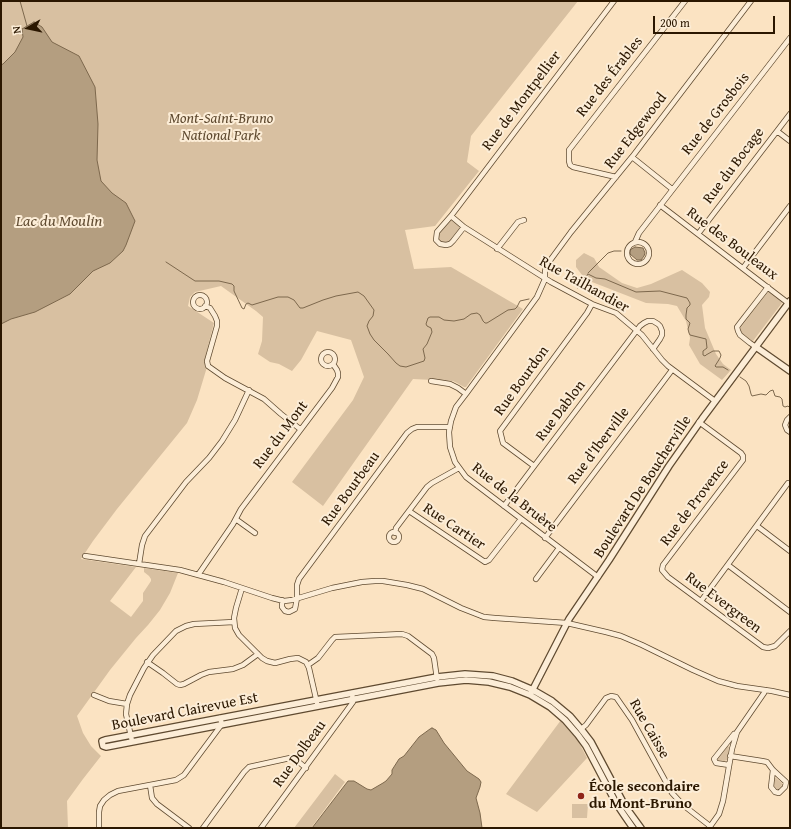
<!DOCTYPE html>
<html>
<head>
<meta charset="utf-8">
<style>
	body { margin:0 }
	#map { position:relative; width:791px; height:829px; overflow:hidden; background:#fbe3c2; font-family:"Gentium Book Plus",serif }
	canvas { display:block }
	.frame { position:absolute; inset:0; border:2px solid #2b1700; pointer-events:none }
	.north { position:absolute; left:8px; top:8px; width:40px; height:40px; -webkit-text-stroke:3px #fcedd7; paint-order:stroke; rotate:261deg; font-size:11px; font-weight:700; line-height:16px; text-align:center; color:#2b1700 }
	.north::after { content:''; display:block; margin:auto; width:14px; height:18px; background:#2b1700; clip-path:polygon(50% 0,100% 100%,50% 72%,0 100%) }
	.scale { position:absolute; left:653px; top:16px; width:122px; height:18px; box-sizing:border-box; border:2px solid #2b1700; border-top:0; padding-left:5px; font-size:12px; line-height:14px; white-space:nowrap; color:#2b1700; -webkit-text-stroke:3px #fcedd7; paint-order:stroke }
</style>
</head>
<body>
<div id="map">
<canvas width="791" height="829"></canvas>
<div class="frame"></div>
<div class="north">N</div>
<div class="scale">200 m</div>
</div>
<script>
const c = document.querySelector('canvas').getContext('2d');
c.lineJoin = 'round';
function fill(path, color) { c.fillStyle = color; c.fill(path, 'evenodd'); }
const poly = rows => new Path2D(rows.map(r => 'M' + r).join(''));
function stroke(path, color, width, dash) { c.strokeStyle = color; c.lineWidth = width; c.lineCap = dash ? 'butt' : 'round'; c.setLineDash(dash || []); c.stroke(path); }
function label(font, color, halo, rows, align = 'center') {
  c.font = font + ' "Gentium Book Plus",serif'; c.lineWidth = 4; c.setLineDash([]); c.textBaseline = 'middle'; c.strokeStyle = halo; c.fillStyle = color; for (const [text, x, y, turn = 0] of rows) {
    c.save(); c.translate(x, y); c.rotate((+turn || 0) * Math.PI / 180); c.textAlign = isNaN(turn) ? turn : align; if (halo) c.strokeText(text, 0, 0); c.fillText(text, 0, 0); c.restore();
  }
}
const green = poly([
	[1,1,578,1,471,136,467,162,479,171,435,226,405,230,414,269,451,267,523,309,466,387,464,387,457,383,453,381,413,379,323,506,292,482,353,400,364,377,351,340,317,331,301,360,292,371,279,364,270,362,258,354,262,341,263,317,256,311,221,286,195,292,190,297,188,306,214,323,205,358,205,365,207,367,197,400,187,423,117,509,93,541,81,559,136,567,110,601,131,617,143,601,143,593,151,581,151,579,149,576,144,572,144,568,178,573,170,593,160,610,148,625,136,638,110,670,77,716,83,733,91,746,101,756,83,779,67,801,68,828,1,828],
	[451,216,464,227,450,244,438,243,437,232],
	[584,253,594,258,599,267,622,283,637,288,651,284,682,270,702,283,710,292,709,297,702,305,705,328,716,354,723,364,731,370,722,380,700,364,689,345,690,338,686,321,677,306,668,304,646,303,592,282,582,275,576,267,576,260],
	[768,292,771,293,781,300,782,303,756,337,753,341,751,340,742,333,741,331,741,327,767,293],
	[561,720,576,737,587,758,537,812,506,794],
	[728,746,729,747,727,760,724,761,718,760,718,758],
	[335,774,345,782,311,828,294,828],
	[775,778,776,778,783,784,778,790,774,787],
	[572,804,588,804,587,818,572,818]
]);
const water = poly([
	[34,22,42,27,52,42,79,56,95,87,98,124,97,160,101,181,112,193,126,203,135,221,126,245,123,251,110,263,93,271,70,294,35,312,11,319,1,324,1,65,3,64,15,52,23,37,22,29,34,22],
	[635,247,643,248,645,253,644,256,641,260,637,260,630,254,630,250,635,247],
	[432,728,436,730,444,743,467,771,479,779,481,782,480,787,476,798,480,813,482,828,312,828,348,781,354,781,367,789,371,790,383,783,386,781,392,774,392,770,399,759,404,756,419,737,430,729,432,728]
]);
const stream = poly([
	[20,1,27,26],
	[166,262,195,281,219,281,232,284,234,286,234,291,242,308,244,309,246,304,248,303,252,305,278,297,288,297,294,300,300,308,303,308,323,300,336,296,358,292,364,296,374,310,373,316,369,321,367,326,370,334,374,340,388,354,396,363,400,366,406,367,424,361,425,358,423,349,427,344,432,332,431,328,427,326,426,324,428,318,430,317,439,317,444,320,454,321,464,319,471,314,477,313,480,315,483,321,485,323,487,323,508,310,515,309,517,307,520,301,529,299],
	[588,273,608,253,614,251,621,251],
	[578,288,588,274,596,278,605,279,636,292,660,291,687,298,690,303,690,305,687,308,686,315,686,319,690,323,688,329,689,333,690,335,706,339,707,348,703,351,703,355,705,356,706,355,713,351,719,351,721,355,720,358,715,366,716,367,723,367,728,370],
	[740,377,746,381,749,386,751,394,752,396,761,394,766,395,770,391,773,390,775,396,780,397,782,399,783,406,785,407,788,406,790,408]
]);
const minor = poly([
	[777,131,790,141],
	[632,157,672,189],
	[616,177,573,167,570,165,569,161,569,150,685,1],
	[660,205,788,303],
	[451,216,464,227,551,282,592,304,616,313,642,335,662,360,668,366,715,401],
	[464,227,453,241,450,244,446,245,440,244,436,240,437,232,451,216,614,1],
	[698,234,790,114],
	'627 253a11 11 0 1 1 22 0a11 11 0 1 1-22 0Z',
	[635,242,639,233,790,38],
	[497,249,518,222,524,220],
	[743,268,790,206],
	'193 302a7 7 0 1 1 14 0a7 7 0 1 1-14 0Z',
	[205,306,210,308,215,316,217,321,217,326,207,361,208,366,225,378,264,399,281,414,300,429],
	[756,347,750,343,740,335,738,331,737,327,740,323,768,287],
	'321 359a7 7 0 1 1 14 0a7 7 0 1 1-14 0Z',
	[431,381,450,384,458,388,466,394],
	[790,417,787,420,785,425,787,430,790,432],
	[699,422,741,453,743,456,743,460,663,565,662,570,668,577,763,647,768,648,775,646,790,631],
	[534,466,503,443,500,431,587,313,592,304],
	[504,506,640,326,644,323,648,321,653,321,658,324,660,326,662,331,662,335,660,339,653,349],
	[409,511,485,562,489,560,521,519],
	[237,520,255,533],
	[757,526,790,551],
	'389 537a5 5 0 1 1 10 0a5 5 0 1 1-10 0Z',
	[395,533,396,528,427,487,432,483,459,468],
	[545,538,672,370],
	[85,556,180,570,224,582,272,598,284,601,292,600,332,588,362,582,375,581,383,581,407,585,423,589,461,608,484,617,495,618,567,623,606,632,621,636,642,645,693,670,718,681,737,686,772,691,790,695],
	[139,564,142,545,145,536,186,482,209,458,222,441,235,420,249,390],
	[728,565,790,612],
	[198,575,233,524,241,509,332,388,338,377,338,373,337,370,333,364],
	[598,577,466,477,455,462,450,447,449,432,451,421,456,407,466,394,537,297,545,279,545,272,546,266,571,232,632,157,751,1],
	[536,579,559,548],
	[242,588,236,608,234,618,235,628,239,635,262,658,267,661,275,663,290,659,298,658,306,662,309,668,317,703],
	[282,600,282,607,285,611,289,612,295,609,297,598,297,585,299,579,407,433,412,429,417,427,450,427],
	[701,601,788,483,790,483],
	[147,662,163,673,177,684,180,685,184,684,201,675,209,672,233,669,243,665,258,654],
	[308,665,318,658,332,640,335,637,402,634,408,636,432,654,434,658,437,679],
	[94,695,109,701,127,704],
	[581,729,586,725,606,698,611,696,616,697,632,720,672,793,683,805,710,826],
	[132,741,126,714,127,704,130,695,144,668,153,655,176,631,186,626,194,624,234,622],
	[730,756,762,761,767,762,773,770,786,782,785,787,779,793,775,792,771,787,773,770],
	[729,765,716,763,714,759,734,734],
	[150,785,152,798,157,804,189,828],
	[99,828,99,812,100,806,104,800,110,795,118,791,176,780,184,775,222,724,220,718],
	[203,828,244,772,249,767,290,758,295,759,306,768],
	[261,828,353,702,352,693],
	[709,828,719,814,723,801,732,749,737,732,764,693,765,690]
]);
const tertiary = poly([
	[756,347,790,371],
	[531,693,569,619,609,560,669,466,702,419,790,301],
	[633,828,624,815,616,803,586,746,578,735,565,720,550,707,530,695,510,687,489,682,466,680,438,683,106,747,103,746,102,741,105,740,437,677,465,674,493,676,512,681,533,690,552,701,570,716,581,729,591,742,625,806,641,828]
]);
const markers = [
	[581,796,4,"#8f2418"]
];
const streetNames = [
	["Rue des Érables",610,77,-52],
	["Rue de Montpellier",522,101,-53],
	["Rue de Grosbois",716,114,-52],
	["Rue Edgewood",636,131,-52],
	["Rue du Bocage",734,166,-53],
	["Rue des Bouleaux",732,244,37],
	["Rue Tailhandier",584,285,29],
	["Rue Bourdon",522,381,-54],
	["Rue Dablon",561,411,-53],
	["Rue du Mont",281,435,-53],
	["Rue d'Iberville",599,446,-53],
	["Boulevard De Boucherville",643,487,-57],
	["Rue Bourbeau",351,489,-54],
	["Rue de la Bruère",514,498,38],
	["Rue de Provence",695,503,-53],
	["Rue Cartier",454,527,34],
	["Rue Evergreen",723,603,37],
	["Boulevard Clairevue Est",185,712,-11],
	["Rue Caisse",649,729,60],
	["Rue Dolbeau",300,754,-54]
];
const parkNames = [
	["Mont-Saint-Bruno",221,119],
	["National Park",221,136]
];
const poiNames = [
	["École secondaire",589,787],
	["du Mont-Bruno",589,804]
];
const waterNames = [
	["Lac du Moulin",59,222]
];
fill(green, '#d8c0a1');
fill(water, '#b49e80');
stroke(water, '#7d684d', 1);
stroke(stream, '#7d684d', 1);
stroke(minor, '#5f4a30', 6);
stroke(tertiary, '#5f4a30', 8);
stroke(minor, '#fcedd7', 4.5);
stroke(tertiary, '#fcedd7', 5.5);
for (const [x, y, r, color] of markers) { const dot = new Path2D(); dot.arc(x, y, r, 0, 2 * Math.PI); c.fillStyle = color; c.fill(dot); stroke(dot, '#fcedd7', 1.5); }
label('15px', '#2b1700', '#fcedd7', streetNames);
label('italic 15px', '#5f4a30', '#fcedd7', parkNames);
label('bold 15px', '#2b1700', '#fcedd7', poiNames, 'left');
label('italic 16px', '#624d33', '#fcedd7', waterNames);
</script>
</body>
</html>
